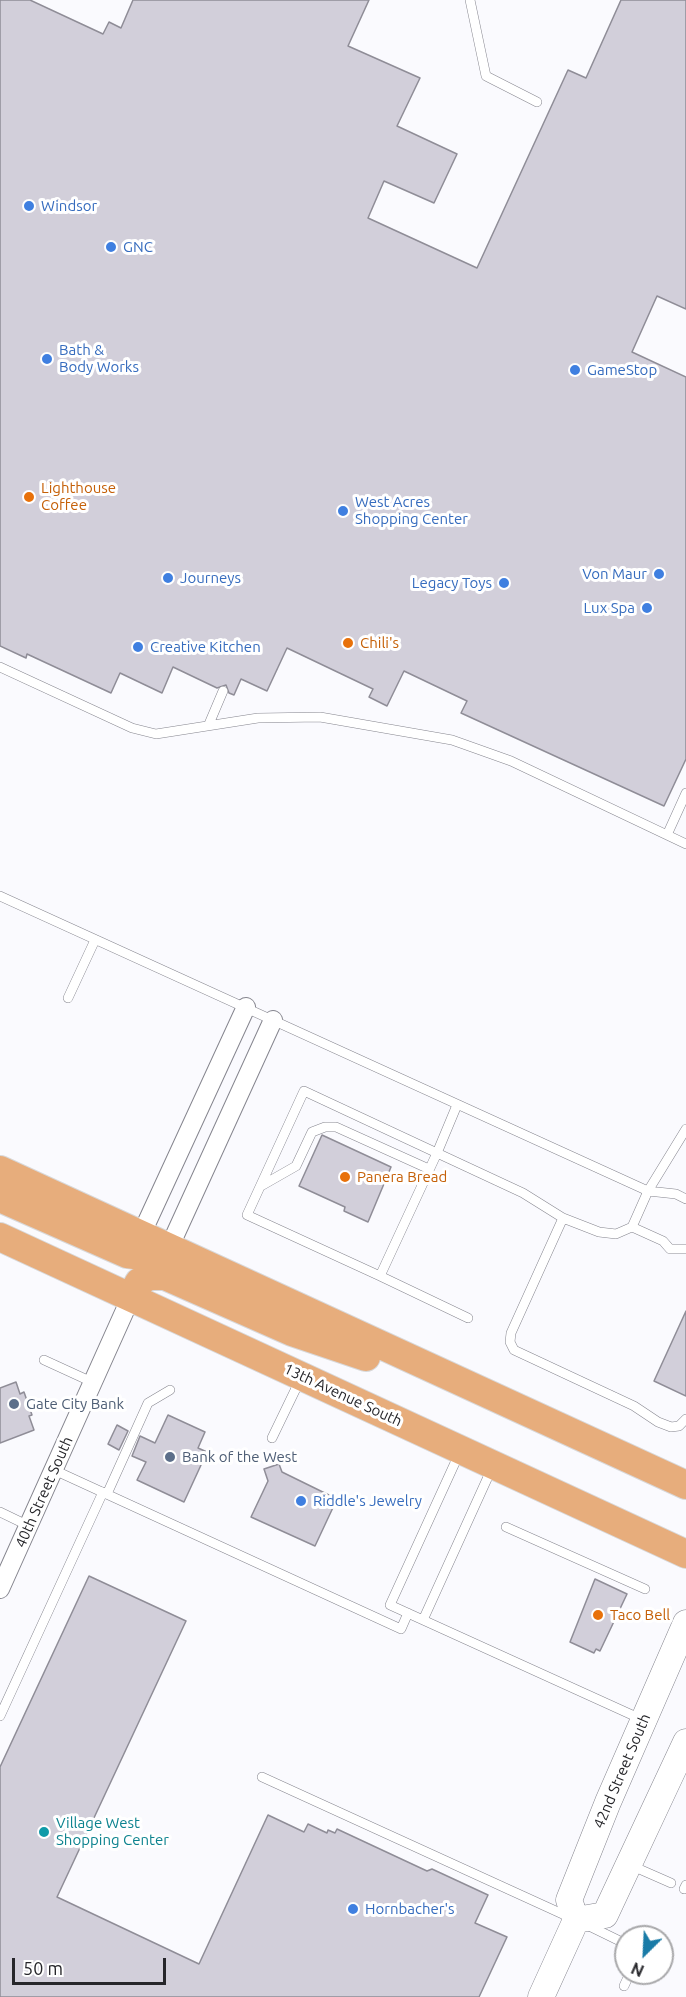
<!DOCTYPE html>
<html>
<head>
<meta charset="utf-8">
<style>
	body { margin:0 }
	#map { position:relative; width:686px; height:1997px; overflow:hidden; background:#fafafe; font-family:Ubuntu,sans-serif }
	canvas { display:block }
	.north { position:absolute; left:614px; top:1925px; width:60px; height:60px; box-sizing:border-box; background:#fff; border:2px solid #a8a8aa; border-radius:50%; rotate:204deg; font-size:16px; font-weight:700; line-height:24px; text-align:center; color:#26262a }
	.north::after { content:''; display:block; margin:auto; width:21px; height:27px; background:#197ba7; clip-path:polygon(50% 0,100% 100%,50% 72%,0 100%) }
	.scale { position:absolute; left:12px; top:1958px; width:154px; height:27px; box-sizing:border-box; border:3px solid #26262a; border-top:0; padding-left:8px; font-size:18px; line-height:21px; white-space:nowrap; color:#26262a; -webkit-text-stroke:4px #fff; paint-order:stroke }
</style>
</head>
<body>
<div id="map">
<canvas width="686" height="1997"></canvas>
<div class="north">N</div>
<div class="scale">50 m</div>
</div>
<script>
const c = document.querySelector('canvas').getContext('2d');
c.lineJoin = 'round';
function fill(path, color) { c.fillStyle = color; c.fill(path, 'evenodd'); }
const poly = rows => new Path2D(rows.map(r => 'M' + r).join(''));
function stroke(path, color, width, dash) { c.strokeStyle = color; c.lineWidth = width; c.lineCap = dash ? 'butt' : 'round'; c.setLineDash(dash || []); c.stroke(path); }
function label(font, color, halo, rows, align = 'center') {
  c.font = font + ' Ubuntu,sans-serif'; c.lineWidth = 6; c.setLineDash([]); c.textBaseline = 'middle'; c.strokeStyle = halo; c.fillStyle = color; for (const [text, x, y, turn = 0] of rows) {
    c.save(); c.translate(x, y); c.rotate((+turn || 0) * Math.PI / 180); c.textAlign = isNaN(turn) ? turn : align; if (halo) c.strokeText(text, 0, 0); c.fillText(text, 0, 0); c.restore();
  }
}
const building = poly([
	[0,0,30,0,103,34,109,22,121,28,133,0,369,0,348,46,420,78,397,126,457,154,434,203,384,181,368,218,477,268,568,70,586,78,621,0,686,0,686,309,657,296,632,352,686,377,686,759,664,806,461,713,467,701,404,671,387,706,369,697,373,689,287,648,267,691,241,679,234,695,229,693,226,685,217,688,173,667,162,693,120,673,111,693,27,654,26,658,0,646,0,0],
	[322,1135,391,1167,368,1222,344,1211,345,1207,299,1186,322,1135],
	[686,1311,686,1396,654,1381,686,1311],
	[16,1382,20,1394,24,1392,32,1415,29,1416,34,1430,0,1443,0,1388,16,1382],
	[168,1415,205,1432,198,1448,207,1452,184,1502,137,1480,146,1462,132,1456,140,1436,155,1443,168,1415],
	[117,1425,128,1431,119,1450,108,1444,117,1425],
	[279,1464,282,1472,337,1499,315,1546,251,1517,268,1481,264,1469,279,1464],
	[89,1576,186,1621,57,1897,199,1964,268,1815,304,1832,308,1824,327,1833,328,1830,335,1833,337,1829,427,1871,432,1869,488,1895,475,1923,507,1937,479,1997,0,1997,0,1767,89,1576],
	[595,1579,627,1594,600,1651,596,1649,594,1653,570,1642,595,1579]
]);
const service = poly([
	[470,0,486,76,537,102],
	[0,667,132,728,156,734,258,718,320,717,452,740,511,761,686,844],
	[209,724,223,691],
	[667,835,686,793],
	[0,896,648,1191,686,1129],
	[68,998,95,940],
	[304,1091,437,1153,380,1276,247,1215,304,1091],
	[457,1105,437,1153,523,1193,563,1218,599,1232,616,1234,632,1227,648,1191,676,1194,686,1199],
	[261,1186,296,1166,312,1132,325,1127,336,1127,429,1169],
	[563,1218,511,1333,510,1342,514,1350,634,1406,658,1422,671,1427,679,1426,686,1419],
	[632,1227,663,1241,670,1249,686,1249],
	[380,1276,468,1318],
	[44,1360,92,1382],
	[272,1438,301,1378],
	[492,1468,423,1620,641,1719],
	[54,1470,401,1629,408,1613],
	[107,1494,148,1403,170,1390],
	[0,1512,29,1526],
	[506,1527,645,1589],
	[423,1620,390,1605,459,1454],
	[0,1716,103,1492],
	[262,1777,569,1917],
	[630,1865,671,1883],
	[684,1889,686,1885],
	[585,1924,626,1944],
	[624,1986,630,1973]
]);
const minor = poly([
	[141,1235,246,1007],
	[169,1248,273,1020],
	[0,1589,131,1297]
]);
const secondary = poly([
	[576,1920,605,1915,686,1742],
	[541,1997,576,1920,569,1900,608,1802,686,1623]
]);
const primary = poly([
	[0,1170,686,1485],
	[0,1198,127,1254,142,1256,169,1248],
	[0,1237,686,1554],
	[131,1297,139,1282,149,1276,165,1276,292,1332,366,1357]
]);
const markers = [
	[29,206,6,"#3f7fe0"],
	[111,247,6,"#3f7fe0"],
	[47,359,6,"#3f7fe0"],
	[575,370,6,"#3f7fe0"],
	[29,497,6,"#e8710a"],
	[343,511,6,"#3f7fe0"],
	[659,574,6,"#3f7fe0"],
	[168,578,6,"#3f7fe0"],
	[504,583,6,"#3f7fe0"],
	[647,608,6,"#3f7fe0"],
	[348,643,6,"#e8710a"],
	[138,647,6,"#3f7fe0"],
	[345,1177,6,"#e8710a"],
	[14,1404,6,"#5c6f8a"],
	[170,1457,6,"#5c6f8a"],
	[301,1501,6,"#3f7fe0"],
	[598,1615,6,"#e8710a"],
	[44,1832,6,"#0f9aa8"],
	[353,1909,6,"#3f7fe0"]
];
const shopNames = [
	["Windsor",41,206],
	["GNC",123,247],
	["Bath &",59,350],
	["Body Works",59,367],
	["GameStop",587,370],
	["West Acres",355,502],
	["Shopping Center",355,519],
	["Von Maur",647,574,"right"],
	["Journeys",180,578],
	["Legacy Toys",492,583,"right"],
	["Lux Spa",635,608,"right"],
	["Creative Kitchen",150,647],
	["Riddle's Jewelry",313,1501],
	["Hornbacher's",365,1909]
];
const foodNames = [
	["Lighthouse",41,488],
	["Coffee",41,505],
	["Chili's",360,643],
	["Panera Bread",357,1177],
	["Taco Bell",610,1615]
];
const streetNames = [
	["13th Avenue South",343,1395,25],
	["40th Street South",44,1492,-66],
	["42nd Street South",622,1771,-67]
];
const serviceNames = [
	["Gate City Bank",26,1404],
	["Bank of the West",182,1457]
];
const cultureNames = [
	["Village West",56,1823],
	["Shopping Center",56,1840]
];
fill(building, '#d2cfda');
stroke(building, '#8f8d97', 1.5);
stroke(service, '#85858e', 10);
stroke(minor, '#85858e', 20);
stroke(secondary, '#85858e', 27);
stroke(primary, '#d8d8d9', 30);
stroke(service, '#fff', 9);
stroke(minor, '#fff', 18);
stroke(secondary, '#fff', 26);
stroke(primary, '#e7ad7c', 28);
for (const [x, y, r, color] of markers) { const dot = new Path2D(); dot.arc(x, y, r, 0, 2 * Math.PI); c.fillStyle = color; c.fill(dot); stroke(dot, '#fff', 2); }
label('15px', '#366cbe', '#fff', shopNames, 'left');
label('15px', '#c56008', '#fff', foodNames, 'left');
label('15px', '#26262a', '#fff', streetNames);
label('15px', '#4e5e75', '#fff', serviceNames, 'left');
label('15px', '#0d838f', '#fff', cultureNames, 'left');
</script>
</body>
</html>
